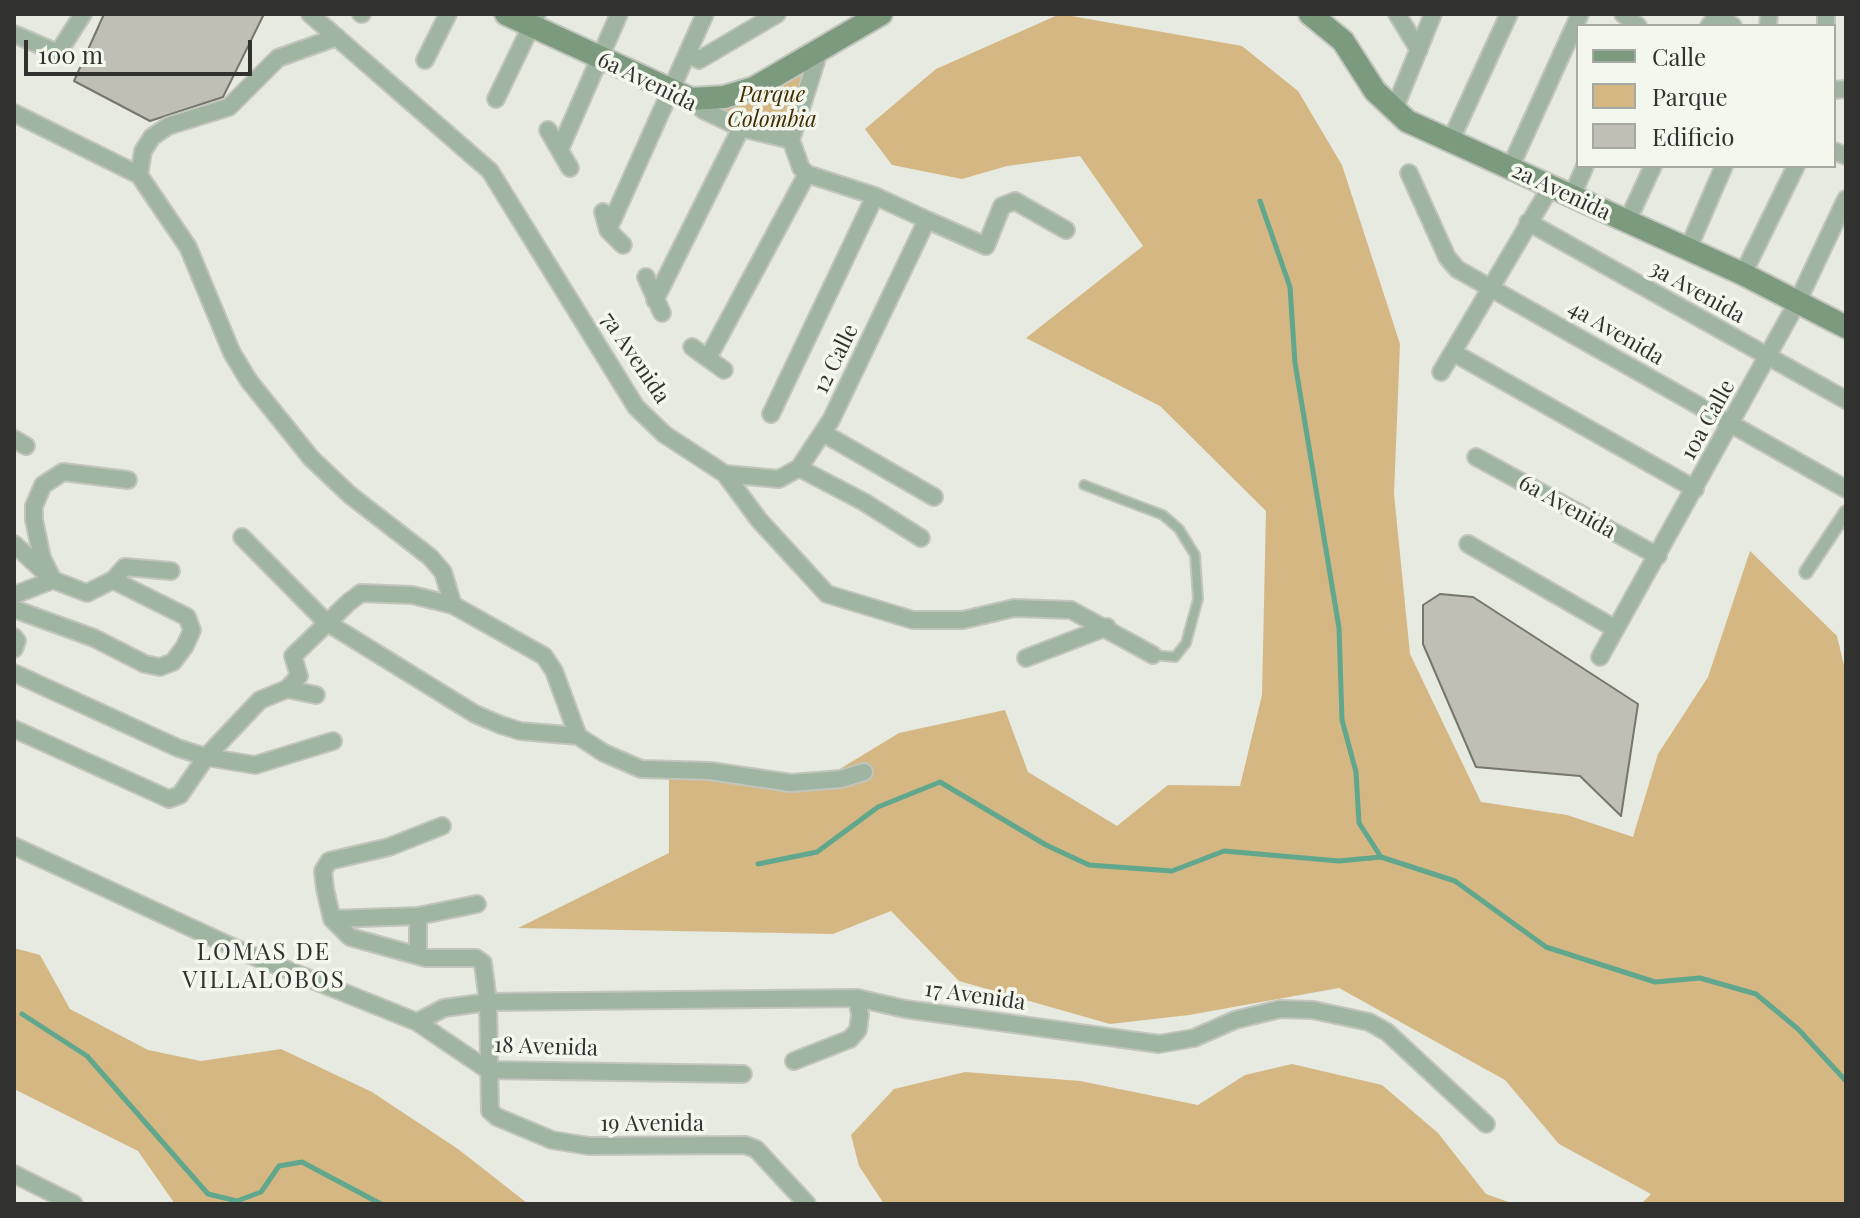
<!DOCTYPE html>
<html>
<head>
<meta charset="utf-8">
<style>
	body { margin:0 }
	#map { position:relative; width:1860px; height:1218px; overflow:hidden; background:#e6eae1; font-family:"Playfair Display",serif }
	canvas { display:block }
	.frame { position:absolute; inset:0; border:16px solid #31322f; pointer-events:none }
	.legend { position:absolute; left:1576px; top:24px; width:260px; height:144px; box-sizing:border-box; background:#f4f7ee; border:2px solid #a6a8a2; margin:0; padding:10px 14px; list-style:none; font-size:24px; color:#31322f }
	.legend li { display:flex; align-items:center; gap:16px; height:40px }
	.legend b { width:40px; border:2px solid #a6a8a2 }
	.scale { position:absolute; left:24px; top:40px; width:228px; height:36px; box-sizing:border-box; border:4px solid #31322f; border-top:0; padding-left:10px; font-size:24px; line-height:28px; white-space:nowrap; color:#31322f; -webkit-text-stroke:6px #f4f7ee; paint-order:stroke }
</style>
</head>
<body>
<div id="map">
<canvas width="1860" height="1218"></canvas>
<div class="frame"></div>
<ul class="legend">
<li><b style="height:10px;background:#7c9b7e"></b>Calle</li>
<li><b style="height:22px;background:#d5b783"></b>Parque</li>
<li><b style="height:22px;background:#bfbfb6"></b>Edificio</li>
</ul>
<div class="scale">100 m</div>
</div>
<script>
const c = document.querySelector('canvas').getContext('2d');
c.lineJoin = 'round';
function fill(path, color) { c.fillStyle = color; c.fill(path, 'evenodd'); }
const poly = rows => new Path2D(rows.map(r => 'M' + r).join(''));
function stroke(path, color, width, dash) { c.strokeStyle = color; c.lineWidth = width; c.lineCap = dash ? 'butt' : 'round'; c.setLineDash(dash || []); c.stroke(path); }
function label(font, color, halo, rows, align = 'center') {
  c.font = font + ' "Playfair Display",serif'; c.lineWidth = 7; c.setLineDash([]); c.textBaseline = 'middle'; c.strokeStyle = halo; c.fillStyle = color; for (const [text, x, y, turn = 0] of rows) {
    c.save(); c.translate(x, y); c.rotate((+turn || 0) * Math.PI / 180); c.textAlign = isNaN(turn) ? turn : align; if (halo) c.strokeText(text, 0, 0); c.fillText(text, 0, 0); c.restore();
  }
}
const green = poly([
	[1060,14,1242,46,1298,91,1342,165,1400,344,1394,494,1410,654,1481,802,1567,815,1633,837,1658,754,1708,677,1750,551,1837,636,1846,674,1846,1204,1641,1204,1651,1194,1559,1144,1505,1080,1339,988,1189,1015,1110,1024,959,981,891,911,833,934,518,928,669,853,669,777,820,781,899,733,1005,710,1028,772,1117,826,1168,785,1240,786,1262,695,1266,511,1160,406,1026,338,1143,246,1080,156,1007,166,962,179,892,165,865,129,936,69],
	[816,51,791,140,707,111],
	[14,948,40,955,70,1009,148,1050,201,1061,281,1049,372,1092,458,1149,527,1203,534,1204,175,1204,138,1151,14,1089],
	[1292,1064,1382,1085,1438,1133,1486,1194,1514,1204,884,1204,859,1166,851,1135,894,1089,965,1072,1080,1081,1198,1105,1245,1075]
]);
const stream = poly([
	[1260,201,1290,287,1295,363,1339,628,1342,720,1356,772,1359,823,1381,857],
	[758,864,817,852,878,807,940,782,1046,845,1089,865,1172,871,1224,851,1339,861,1381,857,1455,881,1546,947,1655,982,1700,978,1756,994,1798,1029,1846,1081],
	[22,1014,87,1056,208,1194,237,1201,261,1192,279,1166,302,1162,381,1204]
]);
const building = poly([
	[104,14,264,14,223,97,150,121,74,81,104,14],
	[1440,594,1473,597,1638,704,1621,816,1580,776,1476,767,1423,644,1423,605,1440,594]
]);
const service = poly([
	[1084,485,1163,515,1179,529,1195,555,1198,599,1186,643,1175,657,1153,655]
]);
const pedestrian = poly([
	[1806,572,1846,512]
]);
const minor = poly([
	[310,14,490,171,636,407,664,434,725,474,759,520,827,594,913,620,963,620,1014,608,1071,610,1153,655],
	[361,14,362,14],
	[1397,14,1419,50],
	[1623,14,1638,26],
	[1826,14,1826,26],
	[1709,26,1718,14,1733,26],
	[1768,26,1769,14],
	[14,34,58,53,83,14],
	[820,49,791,140,801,168,807,174,875,196,927,220],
	[688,53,699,60,777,14],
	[425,60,448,14],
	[1834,90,1846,89],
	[496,99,537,14],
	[691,99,703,110,741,128,791,140],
	[1394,110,1433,14],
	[14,113,139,175,188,247,232,353,249,381,311,458,350,495,430,557,443,572,453,605],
	[548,130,570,168],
	[1451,140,1509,14],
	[560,149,619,14],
	[1834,151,1846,156],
	[1510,168,1580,14],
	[1409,173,1447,257,1457,269,1846,489],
	[139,175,143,151,152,137,168,126,229,107,278,58,337,37],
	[1571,198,1585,166],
	[603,212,608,230,623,245],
	[1528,222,1846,400],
	[1627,222,1653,166],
	[608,230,705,14],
	[1688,249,1724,166],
	[1743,274,1796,166],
	[646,277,662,313],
	[655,300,741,128],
	[692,347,724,370],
	[1454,353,1695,489],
	[708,358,807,174],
	[1441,372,1550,188],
	[771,414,875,196],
	[823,433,934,497],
	[14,439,26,446],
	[1476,457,1658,556],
	[799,468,864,502,921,538],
	[725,474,779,479,799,468,831,420,927,220,986,246,1002,206,1015,201,1066,230],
	[242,537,326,622,475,714,501,725,520,731,578,736,604,753,641,769,710,771,791,783,841,779,864,772],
	[14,544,53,580,87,593,113,580,125,567,171,571],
	[1468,544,1614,628],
	[14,595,53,580,42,558,34,520,34,506,43,485,63,472,128,480],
	[14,609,94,638,145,664,160,667,173,662,185,646,192,630,187,617,113,580],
	[14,637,17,641,14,649],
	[1600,657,1798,301,1846,199],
	[1026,658,1107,627],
	[14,673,178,748,206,757,255,765,333,741],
	[287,689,299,676,293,656,349,602,361,593,412,595,453,605,544,656,554,671,578,736],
	[14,729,169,799,180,795,206,757,260,700,287,689,316,695],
	[442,826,389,847,329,861,323,871,325,889,332,919,350,937,426,958,476,958,483,963,488,1002,490,1111,497,1117,552,1140,589,1146,745,1145,756,1149,807,1204],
	[14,846,248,954,417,1022,488,1070,743,1074],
	[418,916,418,956],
	[332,919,418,916,477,904],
	[417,1022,444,1008,488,1002,857,998,905,1009,1159,1044,1194,1038,1235,1020,1280,1009,1313,1010,1369,1022,1387,1032,1486,1124],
	[794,1061,850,1039,858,1030,860,1015,857,998],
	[14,1174,74,1204]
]);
const secondary = poly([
	[506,14,691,99,724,97,754,88,881,14],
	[1310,14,1343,41,1375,91,1407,121,1743,274,1846,327]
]);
const streetNames = [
	["6a Avenida",647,82,26],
	["2a Avenida",1561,192,25],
	["3a Avenida",1697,292,29],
	["4a Avenida",1616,333,30],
	["7a Avenida",635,358,56],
	["12 Calle",836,359,-64],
	["10a Calle",1708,420,-61],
	["6a Avenida",1567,507,29],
	["17 Avenida",975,996,8],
	["18 Avenida",546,1047,2],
	["19 Avenida",652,1124]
];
const parkNames = [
	["Parque",772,95],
	["Colombia",772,120]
];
const neighbourhoodNames = [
	["LOMAS DE",264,953],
	["VILLALOBOS",264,981]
];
fill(green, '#d5b783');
stroke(stream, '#60a78d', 5);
fill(building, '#bfbfb6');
stroke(building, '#76766d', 2);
stroke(service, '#c2c5bd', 12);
stroke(pedestrian, '#c2c5bd', 16);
stroke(minor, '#c2c5bd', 20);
stroke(secondary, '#c2c5bd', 26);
stroke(service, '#a0b5a1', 8);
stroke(pedestrian, '#a0b5a1', 12);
stroke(minor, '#a0b5a1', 16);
stroke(secondary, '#7c9b7e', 22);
label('22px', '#31322f', '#f4f7ee', streetNames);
label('italic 22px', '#422c00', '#f4f7ee', parkNames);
c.letterSpacing = '2px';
label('24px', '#31322f', '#f4f7ee', neighbourhoodNames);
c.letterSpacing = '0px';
</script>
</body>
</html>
